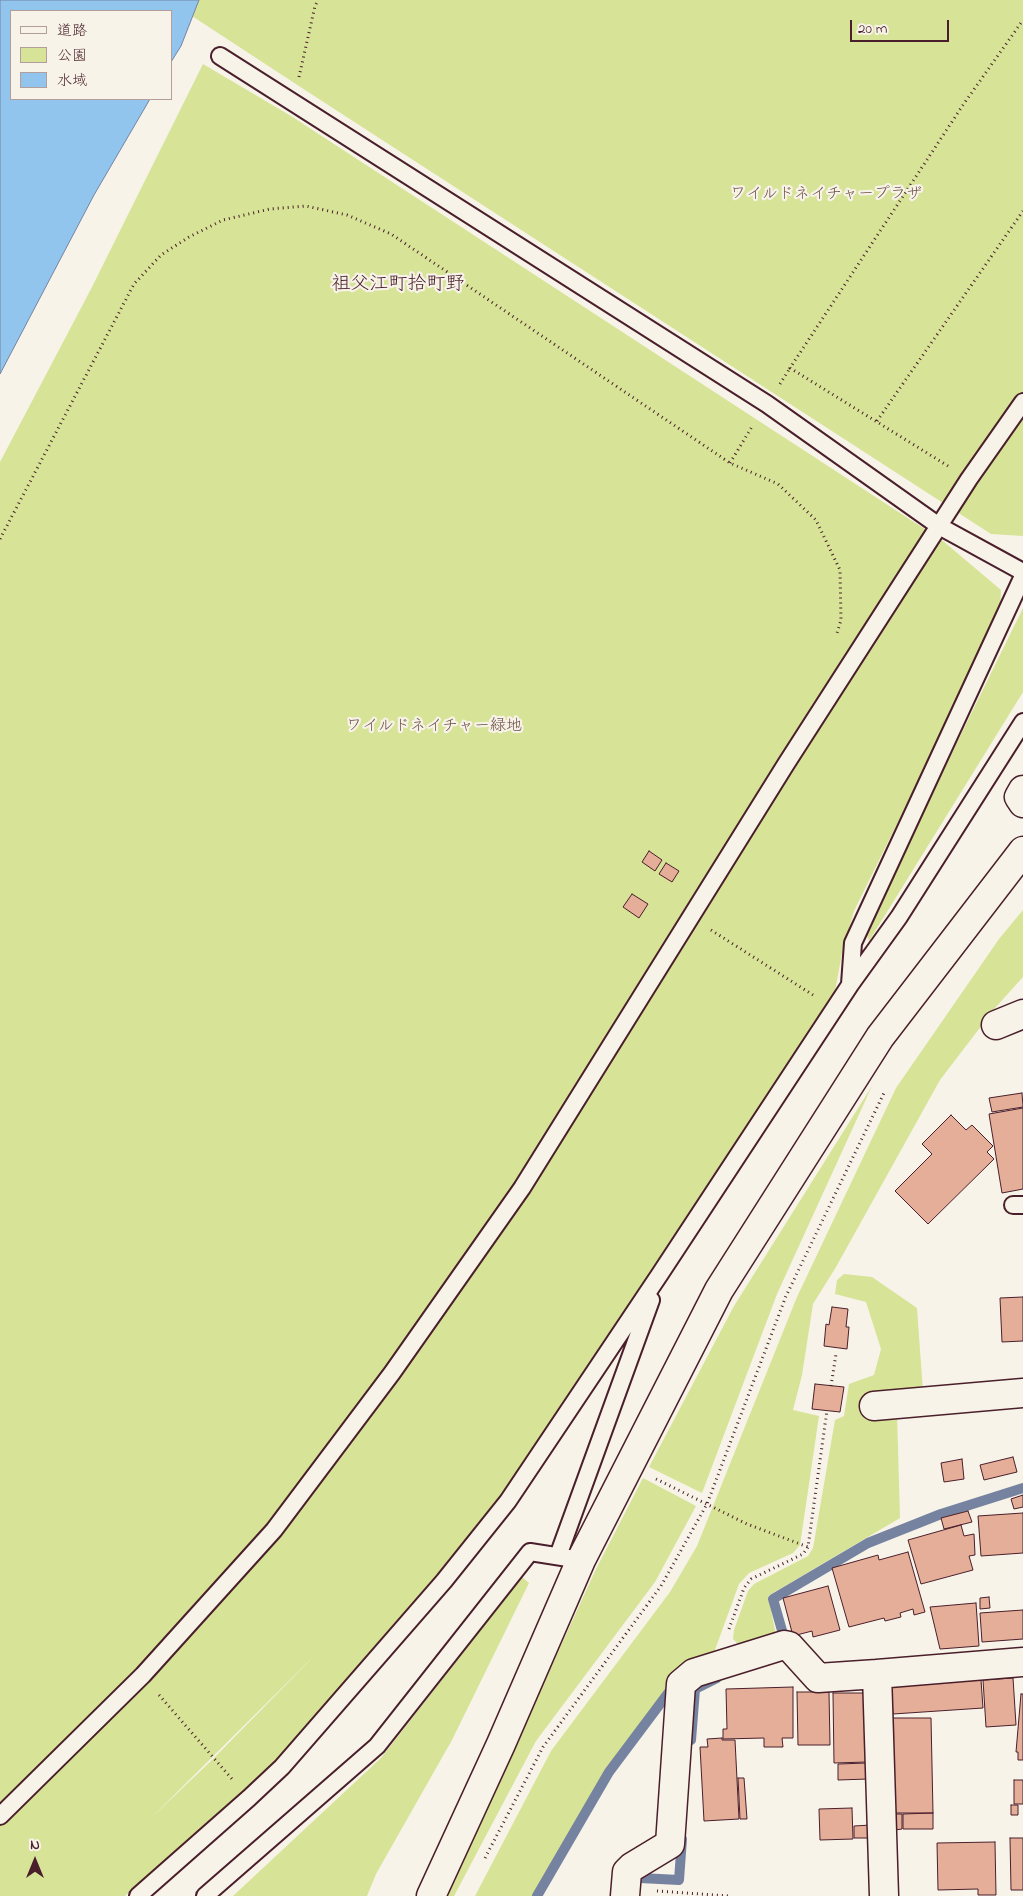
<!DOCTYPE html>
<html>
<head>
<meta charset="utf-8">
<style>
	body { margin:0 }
	#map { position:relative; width:1023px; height:1896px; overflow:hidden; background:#f7f3e8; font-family:"Indie Flower","Klee One",sans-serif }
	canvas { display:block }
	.legend { position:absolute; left:10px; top:10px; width:162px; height:90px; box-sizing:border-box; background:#f7f3e8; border:1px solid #b29e9c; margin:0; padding:6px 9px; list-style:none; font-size:15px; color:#4a1f2b }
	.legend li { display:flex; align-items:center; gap:10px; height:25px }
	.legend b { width:25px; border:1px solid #b29e9c }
	.north { position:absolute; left:10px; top:1836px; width:50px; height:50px; -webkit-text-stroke:4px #f7f3e8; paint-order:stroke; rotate:0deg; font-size:14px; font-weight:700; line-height:20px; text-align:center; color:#4a1f2b }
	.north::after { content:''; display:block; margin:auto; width:18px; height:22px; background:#4a1f2b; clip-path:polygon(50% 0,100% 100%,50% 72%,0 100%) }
	.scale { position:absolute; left:850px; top:20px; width:99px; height:22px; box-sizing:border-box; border:2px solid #4a1f2b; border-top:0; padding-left:6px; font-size:15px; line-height:18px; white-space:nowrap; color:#4a1f2b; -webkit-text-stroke:4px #f7f3e8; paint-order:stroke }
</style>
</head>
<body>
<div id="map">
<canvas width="1023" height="1896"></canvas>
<ul class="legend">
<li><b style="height:6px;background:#f7f3e8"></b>道路</li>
<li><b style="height:14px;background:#d7e396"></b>公園</li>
<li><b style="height:14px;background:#91c5ee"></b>水域</li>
</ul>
<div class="north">N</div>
<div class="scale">20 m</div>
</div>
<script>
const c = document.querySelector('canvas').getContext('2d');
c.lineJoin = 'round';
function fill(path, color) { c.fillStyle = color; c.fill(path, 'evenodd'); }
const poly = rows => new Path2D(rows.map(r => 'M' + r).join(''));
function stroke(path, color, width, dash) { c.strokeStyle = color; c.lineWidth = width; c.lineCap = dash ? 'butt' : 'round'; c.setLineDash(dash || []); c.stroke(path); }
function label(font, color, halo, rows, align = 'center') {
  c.font = font + ' "Indie Flower","Klee One",sans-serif'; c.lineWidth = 4.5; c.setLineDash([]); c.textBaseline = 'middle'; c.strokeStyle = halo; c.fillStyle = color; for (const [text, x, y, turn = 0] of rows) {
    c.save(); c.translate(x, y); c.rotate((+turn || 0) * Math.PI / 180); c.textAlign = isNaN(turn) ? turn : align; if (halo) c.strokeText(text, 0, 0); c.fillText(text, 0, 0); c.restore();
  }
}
const green = poly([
	[199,0,1023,0,1023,536,991,534,305,90,192,16],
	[203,64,291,116,943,541,1001,590,1000,615,854,911,842,953,833,1002,502,1495,439,1573,272,1765,125,1896,0,1896,0,462,91,289],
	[318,1652,213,1759,149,1820],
	[1023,608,1023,692,869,941,865,930],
	[1023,910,1023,977,995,1008,940,1080,836,1267,813,1304,802,1375,793,1410,819,1416,800,1545,793,1553,749,1573,739,1584,712,1658,673,1682,606,1769,532,1896,475,1896,551,1751,670,1592,697,1546,797,1297,896,1088,999,939],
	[872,1086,777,1294,702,1493,649,1467,734,1306],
	[844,1274,872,1277,917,1308,923,1392,897,1414,900,1518,768,1596,776,1635,739,1645,733,1639,734,1630,748,1591,754,1584,808,1556,813,1548,835,1420,844,1416,849,1384,874,1375,881,1349,866,1302,835,1294,837,1280],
	[643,1478,696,1506,655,1582,536,1741,454,1896,446,1896,596,1569],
	[522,1577,529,1583,452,1740,376,1874,367,1896,233,1896,381,1758]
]);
const water = poly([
	[0,0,199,0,181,46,171,62,171,11,11,11,11,99,150,99,94,195,0,374,0,0]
]);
const stream = poly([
	[783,1634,773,1599,868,1543,941,1514,1023,1488],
	[691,1740,695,1689,717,1678],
	[640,1878,679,1880,682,1839],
	[537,1896,609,1772,669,1692]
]);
const building = poly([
	[649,851,662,860,655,871,642,862,649,851],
	[666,863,679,871,672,882,659,874,666,863],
	[632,894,648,904,639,918,623,907,632,894],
	[1022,1093,1023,1107,992,1112,989,1098,1022,1093],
	[1023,1108,1023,1189,1002,1193,989,1114,1023,1108],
	[951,1115,966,1130,972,1125,993,1146,987,1152,994,1159,928,1224,895,1191,932,1154,922,1144,951,1115],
	[1023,1297,1023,1341,1002,1342,1000,1298,1023,1297],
	[832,1307,848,1309,846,1327,849,1327,847,1349,824,1346,826,1324,829,1325,832,1307],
	[815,1384,844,1387,840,1412,812,1409,815,1384],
	[1013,1457,1017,1472,984,1480,980,1465,1013,1457],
	[962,1459,964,1479,944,1482,941,1463,962,1459],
	[1023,1495,1023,1507,1014,1509,1011,1499,1023,1495],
	[968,1511,972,1522,944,1529,941,1518,968,1511],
	[1023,1513,1023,1553,981,1556,978,1516,1023,1513],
	[961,1525,964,1536,974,1534,975,1555,969,1556,973,1570,921,1584,908,1540,961,1525],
	[908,1552,925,1612,914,1615,913,1609,900,1613,901,1617,885,1621,884,1618,849,1627,832,1568,878,1555,879,1560,908,1552],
	[828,1586,840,1630,813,1637,812,1631,793,1636,783,1598,828,1586],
	[989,1597,990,1608,980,1609,980,1598,989,1597],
	[976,1603,979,1646,940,1649,930,1607,976,1603],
	[1023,1610,1023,1639,982,1642,980,1613,1023,1610],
	[1013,1678,1016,1725,986,1727,983,1680,1013,1678],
	[981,1680,983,1708,893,1714,891,1686,981,1680],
	[793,1687,793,1738,782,1738,783,1747,764,1747,764,1738,723,1739,723,1729,727,1729,726,1689,793,1687],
	[797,1692,829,1692,830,1745,798,1745,797,1692],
	[833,1693,866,1693,867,1762,834,1763,833,1693],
	[1021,1694,1023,1694,1023,1760,1018,1760,1018,1752,1016,1752,1021,1694],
	[891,1718,931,1718,933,1813,893,1813,891,1718],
	[722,1738,722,1740,735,1740,739,1819,704,1821,700,1747,708,1747,707,1739,722,1738],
	[867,1763,868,1779,838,1780,838,1764,867,1763],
	[738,1778,744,1778,747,1819,740,1819,738,1778],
	[1014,1780,1023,1780,1023,1804,1014,1804,1014,1780],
	[1011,1805,1018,1805,1018,1815,1011,1815,1011,1805],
	[852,1808,853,1839,820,1840,819,1809,852,1808],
	[933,1813,933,1829,903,1829,903,1814,933,1813],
	[894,1814,902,1814,902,1829,895,1830,894,1814],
	[871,1825,871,1838,854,1838,854,1826,871,1825],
	[1010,1838,1023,1838,1023,1890,1011,1890,1010,1838],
	[995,1842,996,1895,978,1895,978,1889,938,1890,937,1843,995,1842]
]);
const path = poly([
	[299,77,315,6,318,0],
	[780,384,790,368],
	[877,421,1023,211],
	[730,463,753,425],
	[948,466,790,368,963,105,1023,20],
	[0,539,134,284,161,255,189,237,223,220,270,209,306,206,347,215,391,234,730,463,778,484,816,520,840,570,841,620,837,633],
	[711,930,813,995],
	[831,1386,836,1354],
	[656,1479,747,1524,808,1547],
	[729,1629,744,1588,751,1579,803,1554,808,1547,827,1410],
	[159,1695,232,1779],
	[485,1858,543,1747,661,1586,707,1504,786,1296,884,1093],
	[657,1891,729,1896]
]);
const lane = poly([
	[220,56,767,404,939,526,1023,572],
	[850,984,853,943,1023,576],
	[1013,1205,1023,1205],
	[558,1556,651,1300],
	[0,1816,143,1675,274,1530,392,1373,522,1188,786,764,969,479,1023,402],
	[138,1896,249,1798,282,1767,444,1581,508,1501,660,1274,850,985,899,917,1023,722],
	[205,1896,377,1746,530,1552,581,1560]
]);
const street = poly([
	[1023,790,1019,797,1023,803],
	[996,1025,1023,1014],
	[874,1406,1023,1393],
	[625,1896,627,1872,632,1867,670,1844,681,1684,694,1673,784,1645,789,1646,818,1678,877,1674],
	[884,1896,877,1674,1023,1662]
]);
const secondary = poly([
	[431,1896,501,1744,581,1560,719,1290,880,1037,1023,851]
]);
const parkNames = [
	["ワイルドネイチャープラザ",826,195],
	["ワイルドネイチャー緑地",434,727]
];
const quarterNames = [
	["祖父江町拾町野",398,286]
];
fill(green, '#d7e396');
fill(water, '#91c5ee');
stroke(water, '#7583a0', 1);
stroke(stream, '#7583a0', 10);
fill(building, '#e4ae99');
stroke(building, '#4a1f2b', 1);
stroke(lane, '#4a1f2b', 20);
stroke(street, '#4a1f2b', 31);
stroke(secondary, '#4a1f2b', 31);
stroke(path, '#4a1f2b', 3, [1, 4]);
stroke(lane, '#f7f3e8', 16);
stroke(street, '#f7f3e8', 28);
stroke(secondary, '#f7f3e8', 28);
label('16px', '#6d5046', '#f7f3e8', parkNames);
label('19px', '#4a1f2b', '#f7f3e8', quarterNames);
</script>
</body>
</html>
